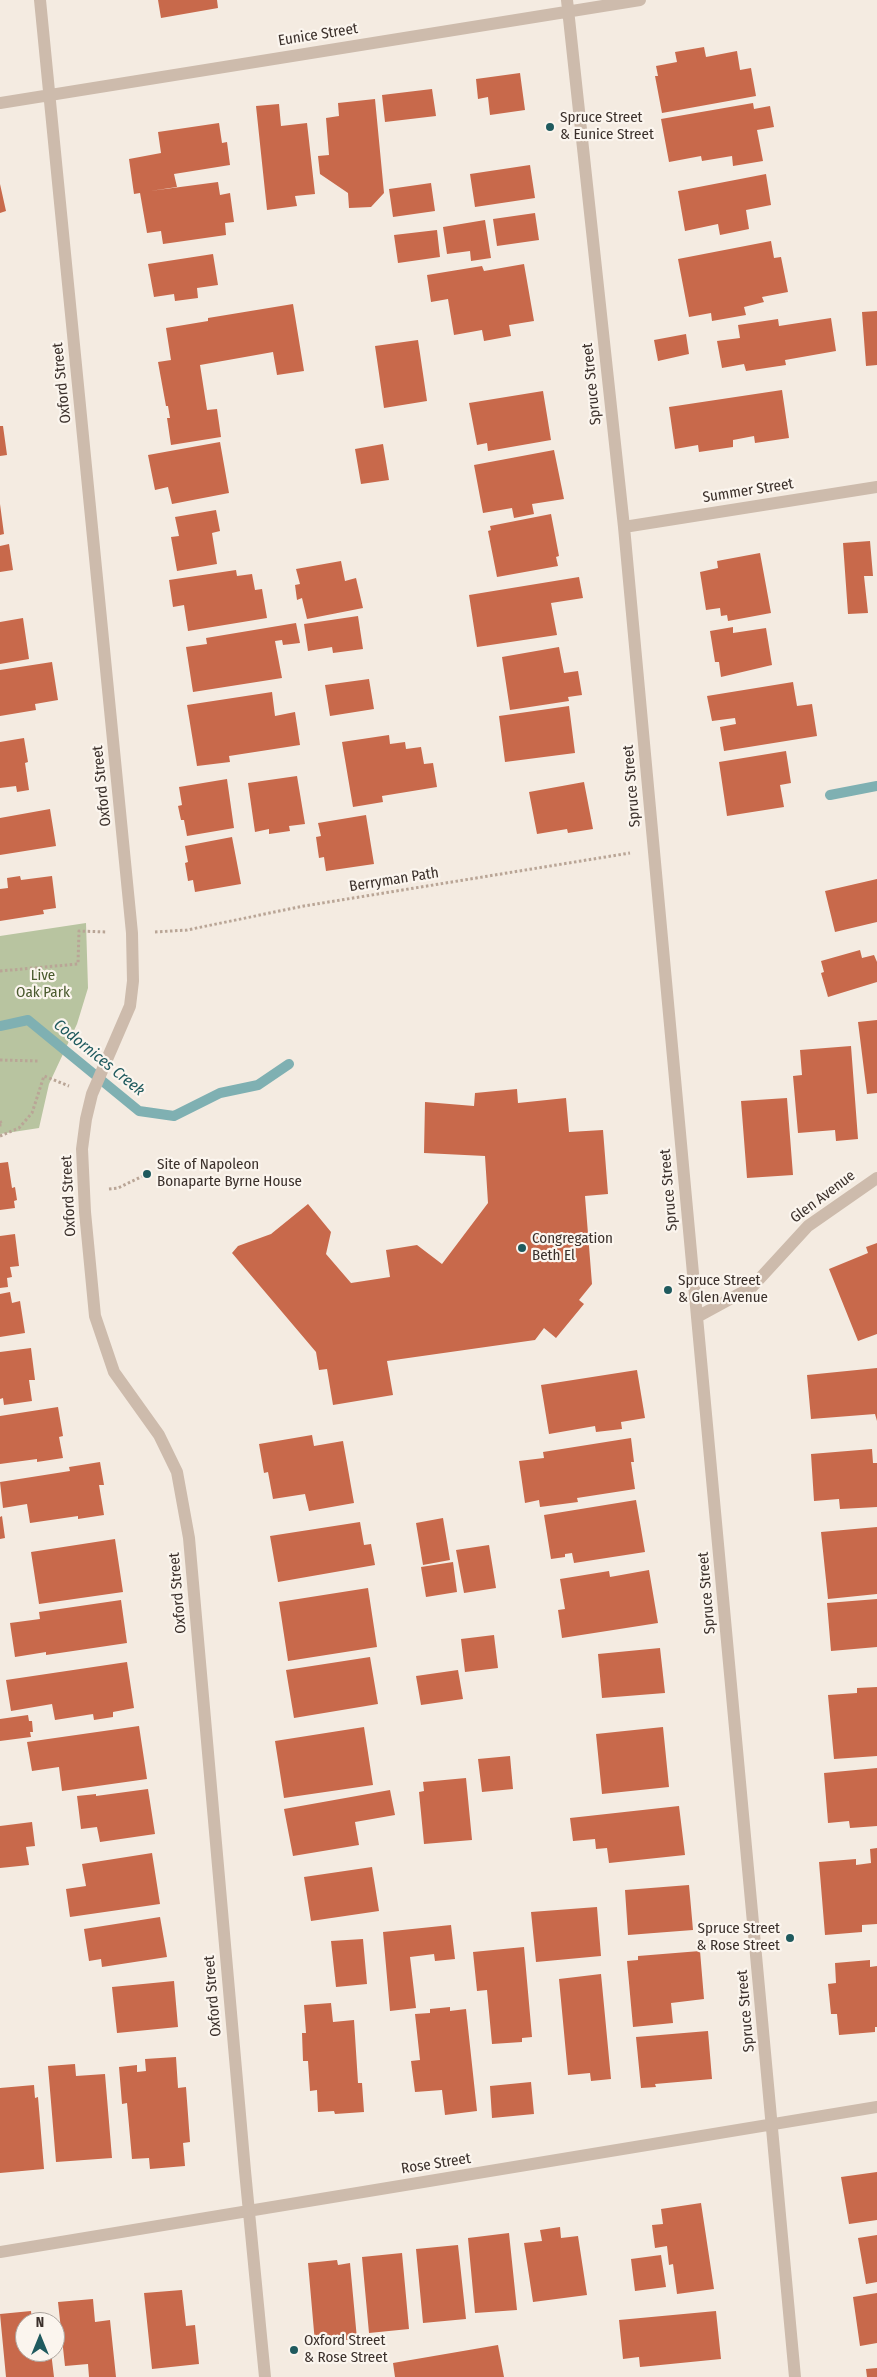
<!DOCTYPE html>
<html>
<head>
<meta charset="utf-8">
<style>
	body { margin:0 }
	#map { position:relative; width:877px; height:2377px; overflow:hidden; background:#f4ebe1; font-family:"Fira Sans Condensed",sans-serif }
	canvas { display:block }
	.north { position:absolute; left:15px; top:2312px; width:50px; height:50px; box-sizing:border-box; background:#fbf5ee; border:1px solid #aea6a0; border-radius:50%; rotate:0deg; font-size:14px; font-weight:700; line-height:20px; text-align:center; color:#3b302b }
	.north::after { content:''; display:block; margin:auto; width:18px; height:22px; background:#1f5a5e; clip-path:polygon(50% 0,100% 100%,50% 72%,0 100%) }
</style>
</head>
<body>
<div id="map">
<canvas width="877" height="2377"></canvas>
<div class="north">N</div>
</div>
<script>
const c = document.querySelector('canvas').getContext('2d');
c.lineJoin = 'round';
function fill(path, color) { c.fillStyle = color; c.fill(path, 'evenodd'); }
const poly = rows => new Path2D(rows.map(r => 'M' + r).join(''));
function stroke(path, color, width, dash) { c.strokeStyle = color; c.lineWidth = width; c.lineCap = dash ? 'butt' : 'round'; c.setLineDash(dash || []); c.stroke(path); }
function label(font, color, halo, rows, align = 'center') {
  c.font = font + ' "Fira Sans Condensed",sans-serif'; c.lineWidth = 4.5; c.setLineDash([]); c.textBaseline = 'middle'; c.strokeStyle = halo; c.fillStyle = color; for (const [text, x, y, turn = 0] of rows) {
    c.save(); c.translate(x, y); c.rotate((+turn || 0) * Math.PI / 180); c.textAlign = isNaN(turn) ? turn : align; if (halo) c.strokeText(text, 0, 0); c.fillText(text, 0, 0); c.restore();
  }
}
const green = poly([
	[86,923,88,988,77,1024,49,1084,39,1128,0,1134,0,936]
]);
const stream = poly([
	[830,795,877,786],
	[0,1026,28,1020,139,1111,174,1116,220,1093,258,1085,289,1064]
]);
const building = poly([
	[158,0,217,0,218,8,161,18],
	[704,47,706,57,737,51,740,70,751,68,756,96,662,113,655,76,658,76,656,66,677,62,675,52],
	[520,73,525,110,490,115,488,97,478,99,476,79],
	[432,89,436,116,385,122,382,95],
	[375,99,384,193,371,207,349,208,348,193,320,174,318,156,329,155,326,118,339,116,338,103],
	[753,103,754,109,770,106,774,127,757,130,763,161,733,166,732,156,702,161,701,156,669,162,661,119],
	[279,104,281,126,307,123,315,194,295,196,297,206,267,210,256,106],
	[219,123,222,143,227,142,230,165,174,174,177,187,150,191,218,182,220,195,230,193,234,222,225,223,226,235,163,244,161,231,147,233,140,193,134,194,129,159,161,153,158,132],
	[530,165,535,198,475,207,470,174],
	[766,174,771,205,746,210,749,229,720,235,718,224,685,231,678,191],
	[431,183,435,211,393,217,389,189],
	[0,184,6,211,0,213],
	[535,213,539,240,497,246,493,219],
	[485,220,491,258,471,261,470,251,447,254,443,227],
	[437,230,440,257,398,263,394,235],
	[771,241,774,258,781,257,788,292,762,297,764,302,744,307,746,315,712,321,711,313,689,317,678,259],
	[213,254,218,285,197,288,198,298,175,301,174,294,154,297,148,264],
	[524,264,534,321,509,325,511,336,484,341,482,330,454,335,448,299,431,302,427,275,482,266,484,271],
	[293,304,304,371,277,375,273,352,200,365,207,410,217,409,221,437,171,445,167,418,170,418,168,406,166,406,158,362,171,360,166,328,208,321,208,318],
	[877,311,877,365,866,366,862,312],
	[831,318,836,351,785,360,786,365,746,371,744,364,722,368,717,341,740,338,738,325,778,319,779,326],
	[686,334,689,354,658,361,654,340],
	[418,340,427,401,384,408,375,346],
	[782,390,789,438,755,443,754,436,733,440,733,447,699,452,698,445,675,449,669,407],
	[543,391,551,440,488,451,487,443,477,445,469,403],
	[0,426,3,426,7,455,0,456],
	[220,442,229,493,172,504,168,487,155,490,148,455],
	[383,444,389,480,361,484,355,449],
	[554,450,564,499,532,504,534,514,514,518,512,508,483,513,474,465],
	[0,504,4,534,0,535],
	[216,510,220,531,212,533,217,564,177,571,171,537,179,536,175,517],
	[551,514,559,556,556,557,558,566,497,577,488,531,491,530,490,526],
	[870,541,873,576,864,576,868,613,848,614,843,543],
	[9,544,13,570,0,572,0,546],
	[760,553,771,613,728,621,727,615,721,616,720,608,706,610,700,572,718,568,717,561],
	[341,561,345,581,356,578,363,608,307,619,302,598,297,600,295,585,300,584,296,569],
	[236,570,237,576,252,574,255,590,262,589,267,618,188,631,184,605,173,607,169,580],
	[579,577,583,598,551,603,557,635,477,647,469,595],
	[358,616,363,649,333,653,332,647,308,651,304,624],
	[23,618,29,659,0,664,0,622],
	[296,623,300,643,283,645,282,640,275,641,282,678,193,692,186,647,207,644,206,638],
	[733,627,733,633,766,628,772,665,721,677,719,662,715,662,710,631],
	[559,647,564,673,578,671,582,695,568,697,569,701,510,710,502,657],
	[52,662,58,700,35,704,36,710,0,716,0,670],
	[369,679,374,709,330,716,325,685],
	[793,682,797,706,812,704,817,736,724,751,720,727,736,724,735,718,712,721,707,696],
	[272,692,275,716,295,712,300,745,229,756,230,762,197,766,187,705],
	[569,706,575,753,505,762,499,716],
	[389,735,390,744,405,742,406,749,421,747,424,764,433,763,437,787,382,796,383,802,353,807,342,742],
	[24,738,28,762,25,763,29,790,17,792,16,786,0,788,0,742],
	[786,751,791,783,780,785,784,807,727,816,719,762],
	[297,776,305,824,289,826,290,831,269,834,269,829,255,832,248,783],
	[227,779,234,828,187,836,184,820,181,820,178,806,182,805,179,787],
	[584,782,593,829,568,833,567,829,537,834,529,792],
	[50,809,56,846,0,855,0,818],
	[366,815,374,864,326,871,324,857,319,858,316,837,321,836,318,823],
	[232,837,241,884,195,892,193,880,188,881,185,863,188,862,185,846],
	[20,876,21,880,52,876,56,908,43,910,44,914,0,921,0,889,8,888,7,878],
	[877,879,877,922,835,932,825,891],
	[860,950,862,958,874,955,877,962,877,982,828,997,821,973,824,972,821,961],
	[877,1020,877,1093,867,1094,858,1022],
	[851,1046,858,1139,836,1141,835,1130,798,1133,793,1076,802,1075,800,1050],
	[517,1089,518,1103,566,1098,569,1132,603,1130,608,1194,585,1196,592,1284,579,1300,584,1304,556,1338,544,1328,535,1340,387,1361,393,1395,333,1405,327,1369,319,1370,316,1352,232,1253,238,1246,271,1234,308,1204,331,1232,326,1254,351,1283,390,1277,386,1250,417,1245,442,1264,488,1203,485,1156,424,1153,425,1102,474,1106,475,1093],
	[787,1098,793,1175,747,1178,741,1101],
	[8,1162,12,1188,15,1187,17,1200,14,1201,15,1208,0,1210,0,1163],
	[15,1234,19,1266,10,1267,12,1277,7,1278,8,1287,0,1288,0,1236],
	[877,1243,877,1334,858,1341,829,1269,868,1253,866,1247],
	[10,1292,12,1303,20,1301,25,1333,0,1337,0,1294],
	[31,1348,35,1380,29,1380,32,1401,4,1405,3,1398,0,1399,0,1352],
	[877,1368,877,1421,875,1414,811,1419,807,1375],
	[637,1370,645,1418,621,1422,622,1429,596,1432,595,1426,549,1434,541,1385],
	[58,1407,63,1436,59,1437,63,1458,37,1462,37,1459,0,1464,0,1416],
	[312,1435,314,1446,343,1441,354,1503,309,1511,305,1494,273,1499,268,1472,264,1473,259,1444],
	[631,1438,634,1462,631,1462,635,1489,577,1498,578,1502,540,1507,539,1500,525,1503,519,1461,544,1458,543,1452],
	[872,1449,873,1463,877,1463,877,1507,840,1509,839,1499,814,1501,811,1454],
	[100,1462,104,1485,99,1485,104,1515,78,1519,78,1516,30,1523,27,1504,3,1508,0,1482,70,1471,69,1467],
	[636,1500,645,1552,574,1563,572,1553,565,1554,565,1557,551,1559,544,1515],
	[2,1516,5,1538,0,1539,0,1517],
	[443,1518,450,1560,423,1565,416,1523],
	[360,1522,364,1545,371,1544,375,1565,278,1582,270,1536],
	[877,1527,877,1594,828,1599,821,1532],
	[115,1539,123,1592,39,1604,31,1552],
	[489,1545,496,1588,464,1593,456,1550],
	[453,1562,457,1592,426,1597,421,1567],
	[649,1570,658,1623,562,1638,558,1610,565,1609,560,1579,609,1571,610,1577],
	[368,1588,377,1647,288,1661,279,1602],
	[877,1599,877,1647,831,1651,827,1603],
	[121,1600,127,1643,46,1655,46,1652,15,1657,10,1623,40,1619,39,1612],
	[494,1635,498,1668,465,1672,461,1639],
	[660,1648,665,1693,602,1698,598,1654],
	[370,1657,378,1704,294,1718,286,1670],
	[127,1662,134,1708,113,1712,113,1717,94,1720,93,1714,55,1720,52,1704,11,1711,6,1680],
	[458,1670,463,1699,421,1705,416,1676],
	[877,1687,877,1756,834,1759,828,1695,857,1693,857,1688],
	[28,1715,29,1721,32,1721,33,1732,30,1732,31,1737,0,1741,0,1719],
	[139,1726,147,1779,62,1791,59,1767,32,1771,27,1742],
	[364,1727,373,1785,284,1798,275,1741],
	[663,1727,669,1787,602,1794,596,1734],
	[510,1756,513,1789,482,1792,478,1759],
	[877,1768,877,1826,850,1828,849,1821,828,1823,824,1773],
	[466,1778,472,1840,424,1844,419,1792,424,1791,423,1782],
	[148,1789,155,1834,100,1842,97,1827,81,1829,77,1796,96,1794,96,1796],
	[390,1790,395,1815,355,1822,359,1845,293,1856,284,1809],
	[679,1806,685,1855,609,1863,607,1848,596,1849,595,1839,573,1841,570,1818],
	[32,1822,35,1846,26,1847,29,1865,0,1868,0,1826],
	[877,1848,877,1924,862,1925,862,1932,825,1935,819,1862,856,1859,856,1865,871,1863,870,1849],
	[152,1853,160,1904,70,1917,66,1889,86,1886,82,1864],
	[372,1867,379,1911,311,1921,304,1877],
	[689,1885,693,1930,628,1935,625,1890],
	[597,1907,601,1956,536,1962,531,1912],
	[160,1917,167,1957,102,1967,101,1959,89,1961,84,1929],
	[451,1925,455,1959,435,1961,434,1954,410,1957,416,2008,390,2011,383,1932],
	[363,1939,367,1984,336,1987,331,1941],
	[524,1947,532,2037,522,2038,522,2042,492,2044,487,1990,477,1991,473,1952],
	[700,1951,704,1999,671,2003,673,2023,633,2027,627,1961,638,1960,638,1956],
	[870,1960,870,1967,877,1966,877,2027,875,2027,875,2032,839,2035,837,2014,831,2014,828,1984,836,1983,835,1963],
	[601,1974,611,2079,591,2081,590,2073,568,2075,559,1979],
	[174,1981,178,2027,117,2033,112,1987],
	[331,2003,333,2022,354,2020,358,2083,362,2083,364,2112,335,2114,334,2111,318,2112,317,2090,310,2091,308,2061,303,2061,302,2033,306,2033,304,2005],
	[450,2007,450,2011,466,2009,477,2111,445,2115,442,2090,415,2092,411,2061,420,2060,415,2014,430,2013,430,2009],
	[708,2031,712,2079,655,2084,656,2087,641,2088,636,2037],
	[176,2057,178,2088,186,2087,190,2142,183,2143,185,2166,150,2169,149,2158,132,2159,127,2103,122,2104,119,2067,137,2065,137,2072,146,2071,145,2059],
	[75,2064,76,2076,105,2074,112,2158,56,2162,48,2066],
	[531,2082,534,2114,492,2118,490,2086],
	[34,2085,35,2098,38,2097,44,2169,0,2173,0,2088],
	[877,2172,877,2220,849,2224,841,2177],
	[701,2203,714,2289,677,2294,673,2264,669,2265,667,2246,655,2248,652,2225,663,2224,661,2209],
	[560,2227,561,2238,578,2236,587,2295,533,2302,524,2243,542,2241,540,2230],
	[509,2233,517,2310,475,2313,468,2238],
	[877,2235,877,2282,866,2284,858,2238],
	[458,2245,466,2319,423,2323,416,2249],
	[402,2253,409,2329,369,2333,362,2257],
	[661,2255,666,2287,635,2291,631,2259],
	[337,2260,338,2265,350,2263,357,2339,315,2343,308,2263],
	[182,2290,186,2326,195,2325,199,2364,152,2369,144,2293],
	[877,2293,877,2343,860,2346,853,2297],
	[93,2299,95,2322,110,2320,116,2377,89,2377,88,2364,65,2366,58,2302],
	[31,2311,32,2322,25,2322,25,2352,51,2352,54,2377,6,2377,0,2314],
	[716,2311,721,2359,640,2367,639,2357,623,2359,619,2320],
	[498,2345,504,2377,395,2377,393,2363],
	[877,2368,877,2377,867,2377,866,2369]
]);
const path = poly([
	[155,932,187,930,304,906,630,853],
	[0,971,78,964,79,931,107,932],
	[0,1060,39,1061],
	[0,1121,2,1125,0,1125],
	[0,1136,19,1128,32,1113,44,1076,69,1086],
	[109,1189,118,1188,147,1174]
]);
const minor = poly([
	[40,0,132,933,133,981,130,1006,92,1094,86,1119,82,1149,85,1212,95,1316,114,1372,159,1435,177,1472,189,1538,245,2171,265,2377],
	[567,0,624,527,795,2377],
	[0,103,640,0],
	[624,527,877,487],
	[697,1317,752,1287,808,1226,877,1178],
	[0,2252,877,2107]
]);
const markers = [
	[550,127,5,"#1f5a5e"],
	[147,1174,5,"#1f5a5e"],
	[522,1248,5,"#1f5a5e"],
	[668,1290,5,"#1f5a5e"],
	[790,1938,5,"#1f5a5e"],
	[294,2350,5,"#1f5a5e"]
];
const streetNames = [
	["Eunice Street",318,35,-9],
	["Oxford Street",62,383,-96],
	["Spruce Street",592,384,-96],
	["Summer Street",748,491,-9],
	["Oxford Street",102,786,-96],
	["Spruce Street",632,786,-95],
	["Berryman Path",394,880,-9],
	["Spruce Street",669,1190,-95],
	["Oxford Street",69,1196,-93],
	["Glen Avenue",823,1197,-37],
	["Oxford Street",178,1593,-95],
	["Spruce Street",707,1593,-95],
	["Oxford Street",213,1996,-95],
	["Spruce Street",746,2011,-95],
	["Rose Street",436,2164,-9]
];
const poiNames = [
	["Spruce Street",560,118],
	["& Eunice Street",560,135],
	["Site of Napoleon",157,1165],
	["Bonaparte Byrne House",157,1182],
	["Congregation",532,1239],
	["Beth El",532,1256],
	["Spruce Street",678,1281],
	["& Glen Avenue",678,1298],
	["Spruce Street",780,1929,"right"],
	["& Rose Street",780,1946,"right"],
	["Oxford Street",304,2341],
	["& Rose Street",304,2358]
];
const parkNames = [
	["Live",43,976],
	["Oak Park",43,993]
];
const waterNames = [
	["Codornices Creek",99,1058,39]
];
fill(green, '#b8c4a0');
stroke(stream, '#7fb0b2', 10);
fill(building, '#c8694b');
stroke(path, '#b9a596', 3, [2.5, 2.5]);
stroke(minor, '#cdbbac', 12);
for (const [x, y, r, color] of markers) { const dot = new Path2D(); dot.arc(x, y, r, 0, 2 * Math.PI); c.fillStyle = color; c.fill(dot); stroke(dot, '#fbf5ee', 2); }
label('15px', '#3b302b', '#fbf5ee', streetNames);
label('15px', '#3b302b', '#fbf5ee', poiNames, 'left');
label('15px', '#4a5a2e', '#fbf5ee', parkNames);
label('italic 16px', '#1f5a5e', '#fbf5ee', waterNames);
</script>
</body>
</html>
